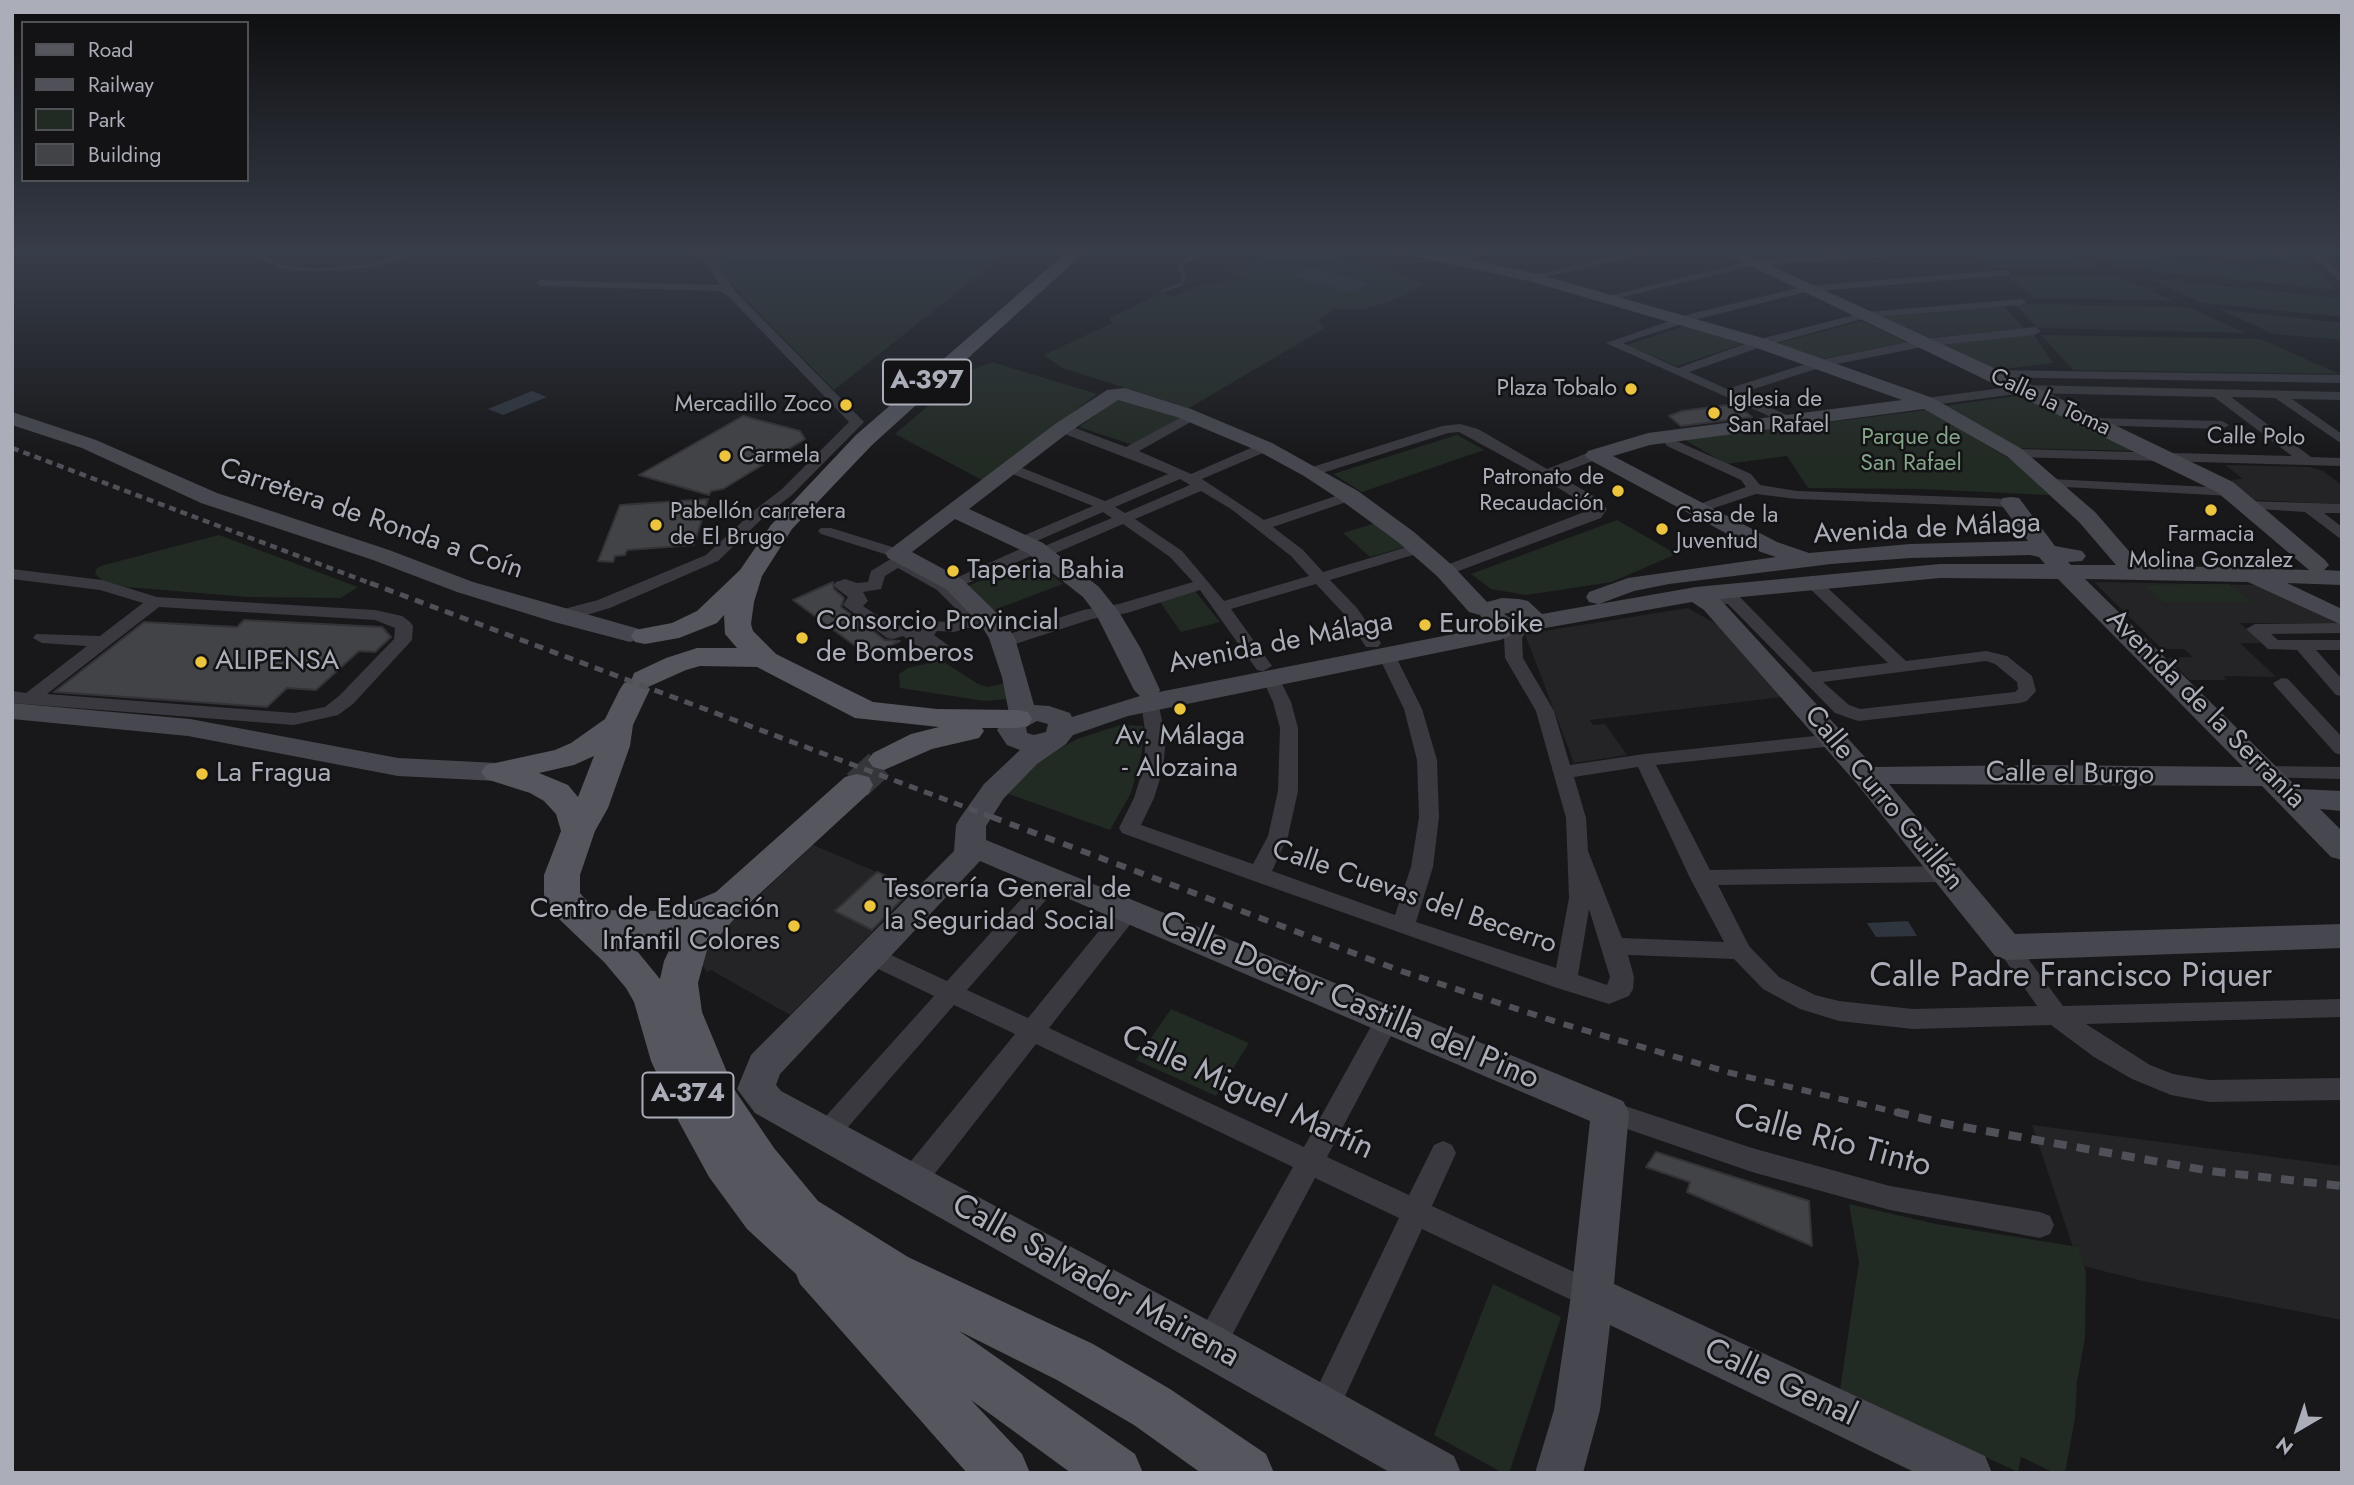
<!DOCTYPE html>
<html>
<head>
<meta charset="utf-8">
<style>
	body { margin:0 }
	#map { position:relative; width:2354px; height:1485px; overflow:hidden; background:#18181a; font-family:Jost,sans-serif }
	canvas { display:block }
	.frame { position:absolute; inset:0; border:14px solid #abaeb9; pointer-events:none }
	.legend { position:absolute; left:21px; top:21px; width:228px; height:161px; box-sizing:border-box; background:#131315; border:2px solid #505157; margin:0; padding:9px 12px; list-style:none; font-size:21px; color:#abaeb9 }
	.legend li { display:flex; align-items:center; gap:14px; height:35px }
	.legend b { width:35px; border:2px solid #505157 }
	.north { position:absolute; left:2263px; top:1394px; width:70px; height:70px; -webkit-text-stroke:5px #131315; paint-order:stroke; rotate:219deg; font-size:19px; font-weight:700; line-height:28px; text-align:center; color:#abaeb9 }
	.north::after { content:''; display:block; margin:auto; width:24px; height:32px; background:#abaeb9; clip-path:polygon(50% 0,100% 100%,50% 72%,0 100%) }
</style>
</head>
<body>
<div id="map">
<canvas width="2354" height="1485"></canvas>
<div class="frame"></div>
<ul class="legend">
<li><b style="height:9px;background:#55565e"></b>Road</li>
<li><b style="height:9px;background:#505158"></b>Railway</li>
<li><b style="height:19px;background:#222a24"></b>Park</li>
<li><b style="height:19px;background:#424347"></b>Building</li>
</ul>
<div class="north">N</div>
</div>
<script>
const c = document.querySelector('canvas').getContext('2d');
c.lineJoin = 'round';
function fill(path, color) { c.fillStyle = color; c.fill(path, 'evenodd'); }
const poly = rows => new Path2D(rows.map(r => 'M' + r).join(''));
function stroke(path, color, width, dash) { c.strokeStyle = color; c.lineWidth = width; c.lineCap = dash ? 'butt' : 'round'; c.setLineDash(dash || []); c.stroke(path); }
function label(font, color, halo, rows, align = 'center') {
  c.font = font + ' Jost,sans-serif'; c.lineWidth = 5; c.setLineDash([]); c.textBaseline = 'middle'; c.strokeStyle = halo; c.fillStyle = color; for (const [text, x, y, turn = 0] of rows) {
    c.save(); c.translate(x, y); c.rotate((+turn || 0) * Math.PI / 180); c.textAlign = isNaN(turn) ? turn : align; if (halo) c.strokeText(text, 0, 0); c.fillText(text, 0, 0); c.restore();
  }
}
const built = poly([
	[2225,465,2310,467,2323,471,2342,485,2342,504,2251,500,2231,480,2243,479],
	[2094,582,2257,585,2338,623,2240,623,2261,643,2240,643,2276,677,2223,676,2226,680,2190,680,2168,658,2193,657,2184,649,2162,649],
	[1688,608,1720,626,1783,697,1590,720,1593,725,1605,724,1627,755,1574,763,1525,634],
	[813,845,877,872,835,911,874,930,790,1015,711,970,707,972,697,957,727,921,748,906],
	[2032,1125,2342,1166,2342,1320,2143,1281,2083,1266,2082,1274]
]);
const green = poly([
	[754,251,1009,251,834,390,741,295,712,259],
	[1272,251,1304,251,1377,264,1426,285,1391,301,1363,310,1332,309,1333,311,1318,320,1325,328,1189,408,1062,368,1044,355,1112,323,1109,318,1162,293,1174,296,1201,284,1245,279,1226,272],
	[1972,251,2062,251,2099,267,2036,266,1992,269],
	[2084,251,2107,251,2319,272,2336,290,2124,269],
	[2163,251,2230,251,2306,258,2313,266],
	[2054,274,2117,275,2174,301,2034,298,2008,277],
	[2146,278,2342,298,2342,317,2202,303],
	[2040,304,2188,307,2246,333,2037,328,2015,305],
	[2004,306,2024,328,1926,338,1881,317],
	[2218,309,2342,323,2342,340,2274,334],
	[1862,321,1906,342,1821,359,1775,344],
	[1684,326,1742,344,1677,366,1627,345],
	[2034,335,2053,363,1995,370,1940,345],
	[2041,335,2260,339,2340,374,2073,370],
	[992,362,1097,394,982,480,895,434,971,370],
	[2024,395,2138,451,2014,448,1943,406],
	[1119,397,1182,417,1133,445,1079,427],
	[1927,410,2015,462,2049,495,1922,489,1808,488,1787,456,1726,464,1685,440],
	[1457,435,1484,450,1362,492,1333,474],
	[1617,520,1676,554,1612,582,1526,595,1491,589,1471,574],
	[1379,522,1409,546,1370,557,1343,533],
	[219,535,358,587,341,598,248,597,126,587,103,581,95,574,97,568,104,565],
	[1031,559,1063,584,994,610,968,586],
	[2229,584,2251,602,2164,602,2144,585],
	[1195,591,1220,622,1181,632,1160,602],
	[941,660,978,684,988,687,1006,683,1008,699,985,701,900,688,899,674,908,668],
	[1120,725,1143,726,1142,752,1131,793,1110,830,1006,793,1030,769,1057,750,1077,739],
	[1171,1009,1249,1043,1216,1096,1136,1060],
	[1849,1204,1936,1224,2078,1247,2086,1272,2085,1338,2077,1382,2075,1418,2065,1473,2055,1473,2021,1457,2018,1472,1840,1390,1859,1262],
	[1493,1284,1561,1317,1509,1473,1503,1473,1434,1435]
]);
const water = poly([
	[1310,267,1369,283,1350,292,1290,276],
	[532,391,547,397,503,415,488,409],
	[1908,921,1917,936,1876,937,1867,923]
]);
const stream = poly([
	[246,251,282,267,313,270,370,266,423,251],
	[1162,291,1182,284,1184,278,1180,264,1203,251]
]);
const building = poly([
	[1735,404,1752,417,1681,426,1669,416,1682,411,1735,404],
	[743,416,800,431,805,439,723,489,711,491,709,495,639,475,743,416],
	[708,499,694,545,627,550,625,555,615,556,613,562,598,561,620,505,708,499],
	[833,582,834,589,844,598,841,607,885,640,900,641,869,656,793,600,833,582],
	[244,620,382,627,391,637,375,652,359,651,316,690,287,688,267,707,54,692,144,622,237,627,244,620],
	[877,872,913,888,872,930,835,911,877,872],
	[1656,1152,1809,1201,1812,1246,1687,1192,1690,1182,1646,1167,1656,1152]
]);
const primaryTunnel = poly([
	[857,785,884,760]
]);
const street = poly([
	[676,251,711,255,736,292,864,422,792,495,766,515,718,561,610,608,563,622,557,621,555,617,564,609,598,600,706,555,756,509,782,489,849,422,728,296,720,291,541,286,536,283,541,280,720,285,703,259,676,251],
	[1482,251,1502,251,1453,263,1448,260,1482,251],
	[1638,251,1657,251,1532,280,1527,277,1638,251],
	[1877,251,1925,251,1920,254,1753,266,1606,301,1600,298,1753,260,1877,251],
	[2307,251,2318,251,2342,275,2342,284,2307,251],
	[2006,270,2011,273,2010,275,1806,292,1698,319,1623,343,1678,368,1756,340,1866,312,2021,299,2027,302,2021,305,1866,318,1764,346,1689,372,1727,389,1815,361,1922,339,2035,327,2041,331,2035,335,1922,347,1822,367,1738,394,1794,418,1796,421,1789,425,1606,343,1690,314,1806,286,2006,270],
	[1988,370,2342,375,2342,383,1984,377,1982,374,1988,370],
	[2024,385,2342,392,2342,400,2292,399,2342,434,2342,444,2275,398,2231,397,2311,457,2342,458,2342,466,2015,457,2008,453,2015,449,2292,456,2214,397,2024,393,1926,406,1919,402,1926,398,2024,385],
	[1191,412,1198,416,1196,419,1139,451,1191,474,1260,444,1270,444,1270,450,1202,479,1264,520,1345,493,1355,493,1357,496,1355,499,1273,527,1303,550,1323,572,1414,545,1426,545,1428,548,1426,551,1330,580,1357,608,1381,643,1378,647,1366,647,1345,615,1316,584,1231,609,1272,666,1263,671,1257,670,1200,590,1127,613,1092,619,1009,646,997,646,994,642,997,638,1083,610,1119,604,1193,582,1170,557,1123,524,1049,556,1043,558,1036,554,954,589,986,620,983,624,954,632,937,631,934,635,949,646,939,653,927,653,903,636,893,639,887,638,843,605,848,597,836,588,834,585,836,582,845,579,857,583,868,582,871,571,894,557,821,534,818,531,821,528,831,528,902,550,904,553,900,557,947,582,1029,545,1035,543,1042,547,1112,518,1103,512,1030,544,1018,544,1016,541,1018,538,1093,506,1005,471,1005,465,1015,465,1105,501,1168,474,1057,431,1057,425,1067,425,1126,447,1191,412],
	[1180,479,1190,485,1125,513,1115,507,1180,479],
	[1201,491,1231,509,1291,556,1309,576,1224,601,1182,551,1135,519,1201,491],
	[898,568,937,590,965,618,953,622,927,621,919,631,905,624,895,627,863,606,868,601,863,592,881,589,885,576,898,568],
	[2092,418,2222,421,2229,425,2222,429,2087,425,2087,419,2092,418],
	[1460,424,1478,429,1547,469,1590,452,1600,452,1600,458,1557,475,1599,499,1607,509,1601,518,1445,576,1439,574,1437,571,1439,568,1592,509,1541,477,1459,432,1448,433,1316,475,1311,476,1304,472,1306,469,1442,426,1460,424],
	[1672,439,1751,474,1760,485,1797,491,2011,499,2018,503,2011,507,1797,499,1756,494,1699,513,1694,512,1692,509,1694,506,1746,487,1741,480,1667,446,1665,443,1672,439],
	[2051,479,2230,488,2237,492,2230,496,2046,486,2044,483,2046,480,2051,479],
	[2247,501,2342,504,2342,513,2324,513,2342,527,2342,540,2305,512,2242,508,2240,505,2247,501],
	[12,569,102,580,157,597,375,610,402,616,410,622,413,626,412,640,353,704,338,715,294,725,12,703,12,691,26,693,87,646,42,643,33,638,36,634,100,636,143,603,100,590,12,579,12,569],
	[159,607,375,620,395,628,394,639,339,696,325,707,294,713,47,694,159,607],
	[1811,576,1817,578,1906,661,1986,651,2007,656,2032,676,2036,691,2027,701,2020,703,1859,721,1852,719,1835,713,1728,604,1704,602,1696,597,1704,592,1739,596,1813,672,1888,663,1805,584,1803,581,1811,576],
	[1986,661,1995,664,2017,682,2018,689,2015,692,1860,709,1849,705,1823,682,1986,661],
	[1521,621,1530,626,1522,638,1523,658,1554,711,1570,765,1644,754,1834,734,1841,736,1844,740,1841,744,1834,746,1656,765,1710,870,1946,866,1954,869,1957,874,1954,879,1946,882,1718,885,1749,946,1779,977,1815,995,1839,1001,1913,1009,2037,1006,1996,947,1999,941,2007,938,2015,941,2063,1006,2342,999,2342,1017,2086,1024,2150,1065,2173,1074,2209,1080,2342,1078,2342,1100,2209,1102,2171,1095,2132,1079,2094,1057,2051,1025,1913,1029,1839,1021,1800,1009,1763,989,1734,959,1628,955,1634,977,1633,989,1629,996,1609,1004,1557,988,1251,880,1122,833,1119,828,1134,798,1143,769,1146,738,1141,702,1150,696,1157,698,1166,738,1163,769,1154,798,1141,825,1253,864,1268,836,1278,791,1280,728,1273,702,1262,678,1271,673,1277,674,1291,702,1298,728,1298,791,1288,836,1272,871,1395,915,1411,867,1419,817,1417,760,1404,709,1378,655,1381,651,1393,651,1422,709,1437,760,1439,817,1433,867,1416,922,1556,968,1569,898,1566,818,1536,711,1505,658,1504,638,1515,622,1521,621],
	[1638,767,1690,878,1724,942,1622,938,1588,851,1586,818,1574,777,1638,767],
	[1589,909,1610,977,1607,985,1578,975,1589,909],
	[2342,623,2342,633,2271,634,2278,640,2342,640,2342,650,2316,650,2342,679,2342,696,2336,695,2297,650,2268,649,2246,629,2255,624,2342,623],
	[2282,678,2288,679,2342,737,2342,755,2335,753,2276,687,2273,683,2282,678],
	[2267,766,2342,767,2342,779,2260,777,2257,772,2260,767,2267,766],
	[1052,871,1060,874,1063,879,1060,884,967,990,1028,1018,1120,905,1128,903,1136,905,1139,911,1136,917,1049,1028,1304,1147,1379,1012,1388,1009,1397,1012,1400,1019,1327,1157,1409,1195,1434,1145,1443,1141,1452,1145,1456,1153,1432,1206,1602,1285,1607,1295,1602,1305,1592,1309,1582,1305,1422,1229,1334,1420,1323,1425,1312,1420,1307,1409,1399,1218,1315,1178,1221,1356,1210,1360,1199,1356,1195,1345,1199,1334,1293,1167,1036,1044,922,1190,912,1193,902,1190,898,1181,902,1172,1015,1034,954,1005,835,1142,826,1145,817,1142,813,1134,817,1126,934,996,864,962,860,956,864,950,872,947,880,950,947,981,1044,874,1052,871],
	[1610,1101,1752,1148,1890,1186,2040,1212,2050,1216,2054,1225,2050,1234,2040,1238,1890,1210,1752,1172,1601,1120,1597,1112,1601,1104,1610,1101]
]);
const secondary = poly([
	[1400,251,1429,251,1538,274,1766,339,1933,398,2022,449,2095,512,2141,565,2309,570,2217,492,1720,251,1739,251,2042,390,2233,482,2325,560,2329,565,2324,570,2342,571,2342,585,2287,583,2342,609,2342,625,2248,582,2085,579,2299,789,2342,791,2342,811,2320,809,2342,831,2342,860,2331,857,2262,786,1889,784,2015,934,2342,924,2342,948,2007,960,1995,956,1857,784,1704,610,1692,602,1517,633,1500,640,1128,716,1073,735,1066,744,1037,764,1004,798,986,826,986,840,1623,1101,1629,1112,1614,1284,1985,1456,1992,1473,1916,1473,1610,1325,1600,1410,1583,1473,1535,1473,1554,1410,1571,1295,1590,1121,980,861,780,1074,776,1085,781,1091,1226,1330,1454,1456,1461,1473,1391,1473,755,1113,737,1089,751,1055,954,851,956,825,960,818,984,784,1020,750,1007,745,997,730,1009,713,1002,677,989,638,981,625,946,589,888,558,885,553,1055,424,1107,390,1125,388,1191,409,1272,443,1358,491,1414,532,1453,566,1487,602,1502,598,1519,599,1528,601,1542,614,1598,604,1589,602,1586,597,1589,592,1628,578,1776,557,1761,552,1588,459,1585,455,1588,451,1648,433,1902,400,1754,347,1676,324,1529,281,1407,255,1400,251],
	[1118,400,1177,417,1258,451,1304,476,1342,501,1398,542,1437,576,1469,612,1480,615,1489,627,1159,692,1160,690,1141,649,1119,612,1099,587,1043,543,969,509,1069,432,1118,400],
	[1924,409,2008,457,2079,522,2116,565,2071,565,2068,562,2082,561,2086,556,2082,551,2055,546,2019,498,2011,497,2003,498,2000,503,2028,541,1910,544,1809,553,1777,542,1613,456,1650,445,1924,409],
	[955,519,1027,553,1083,597,1096,614,1134,690,1140,696,1072,717,1070,713,1049,706,1034,705,1015,638,1000,616,962,579,912,552,955,519],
	[2030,555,2039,557,2045,564,1940,564,1696,587,1599,604,1634,591,1669,584,1831,564,1910,558,2030,555],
	[1940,578,2058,579,2243,767,2040,765,1874,767,1720,599,1940,578],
	[1507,613,1512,613,1517,618,1508,617,1504,614,1507,613],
	[1037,721,1048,724,1046,732,1034,735,1027,733,1026,727,1037,721],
	[12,412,96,440,217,493,389,550,473,582,639,629,643,634,639,639,630,642,554,622,457,592,373,560,201,503,82,448,12,425,12,412],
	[12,703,190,719,398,758,497,763,507,765,511,772,507,779,497,781,398,776,188,736,12,719,12,703]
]);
const primary = poly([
	[1068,251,1086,251,872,445,792,529,762,576,754,602,751,624,753,631,776,654,873,702,937,709,1017,710,1028,712,1032,719,1028,726,1017,728,982,728,984,731,979,738,932,749,884,770,873,767,868,760,873,753,911,734,939,727,855,718,757,667,700,666,686,670,648,687,650,689,633,725,630,746,608,808,595,831,580,875,580,893,595,910,660,911,690,903,716,892,845,777,857,774,869,777,873,785,869,793,742,910,707,950,698,983,702,1012,734,1089,774,1148,818,1201,908,1257,1093,1344,1170,1389,1266,1454,1274,1473,1201,1473,1134,1425,1057,1380,959,1331,1135,1454,1143,1473,1071,1473,971,1400,1022,1454,1030,1473,967,1473,800,1284,796,1274,747,1229,709,1177,679,1122,651,1061,634,1002,626,988,604,962,559,919,544,895,544,875,561,831,556,814,544,801,530,793,486,779,481,772,486,765,555,750,571,743,605,719,620,689,624,683,631,681,634,673,666,658,697,648,737,648,725,634,724,615,717,623,679,638,645,644,635,642,631,636,635,630,672,623,697,611,740,570,771,525,856,435,1068,251],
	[594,756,578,797,568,785,539,773,574,765,594,756],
	[677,934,664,961,660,979,628,940,660,939,677,934]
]);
const railFar3 = poly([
	[12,448,375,585]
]);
const railFar2 = poly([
	[370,583,997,819]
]);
const railFar1 = poly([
	[992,817,1401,971,1560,1023,1731,1073,1904,1114]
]);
const rail = poly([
	[1896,1112,1947,1124,2210,1171,2342,1186]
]);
const markers = [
	[1631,389,7,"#ecc43e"],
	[846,405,7,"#ecc43e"],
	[1714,413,7,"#ecc43e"],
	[725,456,7,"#ecc43e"],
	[1618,491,7,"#ecc43e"],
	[2211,510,7,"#ecc43e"],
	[656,525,7,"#ecc43e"],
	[1662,529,7,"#ecc43e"],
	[953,571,7,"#ecc43e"],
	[1425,625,7,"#ecc43e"],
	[802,638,7,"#ecc43e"],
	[201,662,7,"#ecc43e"],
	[1180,709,7,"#ecc43e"],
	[202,774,7,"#ecc43e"],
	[870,906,7,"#ecc43e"],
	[794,926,7,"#ecc43e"]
];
const farPoinames = [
	["Plaza Tobalo",1617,389,"right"],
	["Iglesia de",1728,400],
	["San Rafael",1728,426],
	["Mercadillo Zoco",832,405,"right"],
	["Carmela",739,456],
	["Patronato de",1604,478,"right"],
	["Recaudación",1604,504,"right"],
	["Pabellón carretera",670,512],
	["de El Brugo",670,538],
	["Casa de la",1676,516],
	["Juventud",1676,542],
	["Farmacia",2211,535,"center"],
	["Molina Gonzalez",2211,561,"center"]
];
const farStreetnames = [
	["Calle la Toma",2050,403,25],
	["Calle Polo",2256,438,1]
];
const farParknames = [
	["Parque de",1911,438],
	["San Rafael",1911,464]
];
const shields = [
	[927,382,88],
	[688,1095,91]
];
const shieldNames = [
	["A-397",927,382],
	["A-374",688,1095]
];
const streetNames = [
	["Carretera de Ronda a Coín",371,520,19],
	["Avenida de Málaga",1927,530,-3],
	["Avenida de Málaga",1281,644,-11],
	["Avenida de la Serranía",2205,710,45],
	["Calle el Burgo",2070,775,1],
	["Calle Curro Guillén",1883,799,50],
	["Calle Cuevas del Becerro",1414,898,19]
];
const poiNames = [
	["Taperia Bahia",967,571],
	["Consorcio Provincial",816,622],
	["de Bomberos",816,654],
	["Eurobike",1439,625],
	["ALIPENSA",215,662],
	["Av. Málaga",1180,737,"center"],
	["- Alozaina",1180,769,"center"],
	["La Fragua",216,774],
	["Tesorería General de",884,890],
	["la Seguridad Social",884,922],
	["Centro de Educación",780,910,"right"],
	["Infantil Colores",780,942,"right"]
];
const nearStreetnames = [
	["Calle Padre Francisco Piquer",2071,978],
	["Calle Doctor Castilla del Pino",1349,1002,23],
	["Calle Miguel Martín",1247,1094,25],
	["Calle Río Tinto",1832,1142,15],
	["Calle Salvador Mairena",1095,1282,29],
	["Calle Genal",1780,1384,25]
];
fill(built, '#242427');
fill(green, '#222a24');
fill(water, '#2e353e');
stroke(stream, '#2e353e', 3.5);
fill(building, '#424347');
stroke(building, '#333236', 2);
stroke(primaryTunnel, '#35363a', 30, [30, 15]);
fill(street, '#39393f');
fill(secondary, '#47484f');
fill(primary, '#55565e');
stroke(railFar3, '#505158', 4.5, [7, 5]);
stroke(railFar2, '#505158', 5, [9, 7]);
stroke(railFar1, '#505158', 6, [10, 9]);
stroke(rail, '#505158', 8, [13, 10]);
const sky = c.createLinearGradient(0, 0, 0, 459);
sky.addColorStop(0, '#0d0d0e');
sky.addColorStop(0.55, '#373d49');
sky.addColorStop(1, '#373d4900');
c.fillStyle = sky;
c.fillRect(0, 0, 2354, 459);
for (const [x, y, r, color] of markers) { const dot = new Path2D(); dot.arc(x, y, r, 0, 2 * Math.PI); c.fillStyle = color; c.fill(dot); stroke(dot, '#131315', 2.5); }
label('23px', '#abaeb9', '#131315', farPoinames, 'left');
label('23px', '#abaeb9', '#131315', farStreetnames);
label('23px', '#83a488', '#131315', farParknames);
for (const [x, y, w] of shields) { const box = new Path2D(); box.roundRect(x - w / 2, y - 22.5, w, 45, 5); c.fillStyle = '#131315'; c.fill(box); stroke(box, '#abaeb9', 2); }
label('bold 26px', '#abaeb9', null, shieldNames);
label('28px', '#abaeb9', '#131315', streetNames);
label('28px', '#abaeb9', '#131315', poiNames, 'left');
label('33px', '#abaeb9', '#131315', nearStreetnames);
</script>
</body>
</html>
